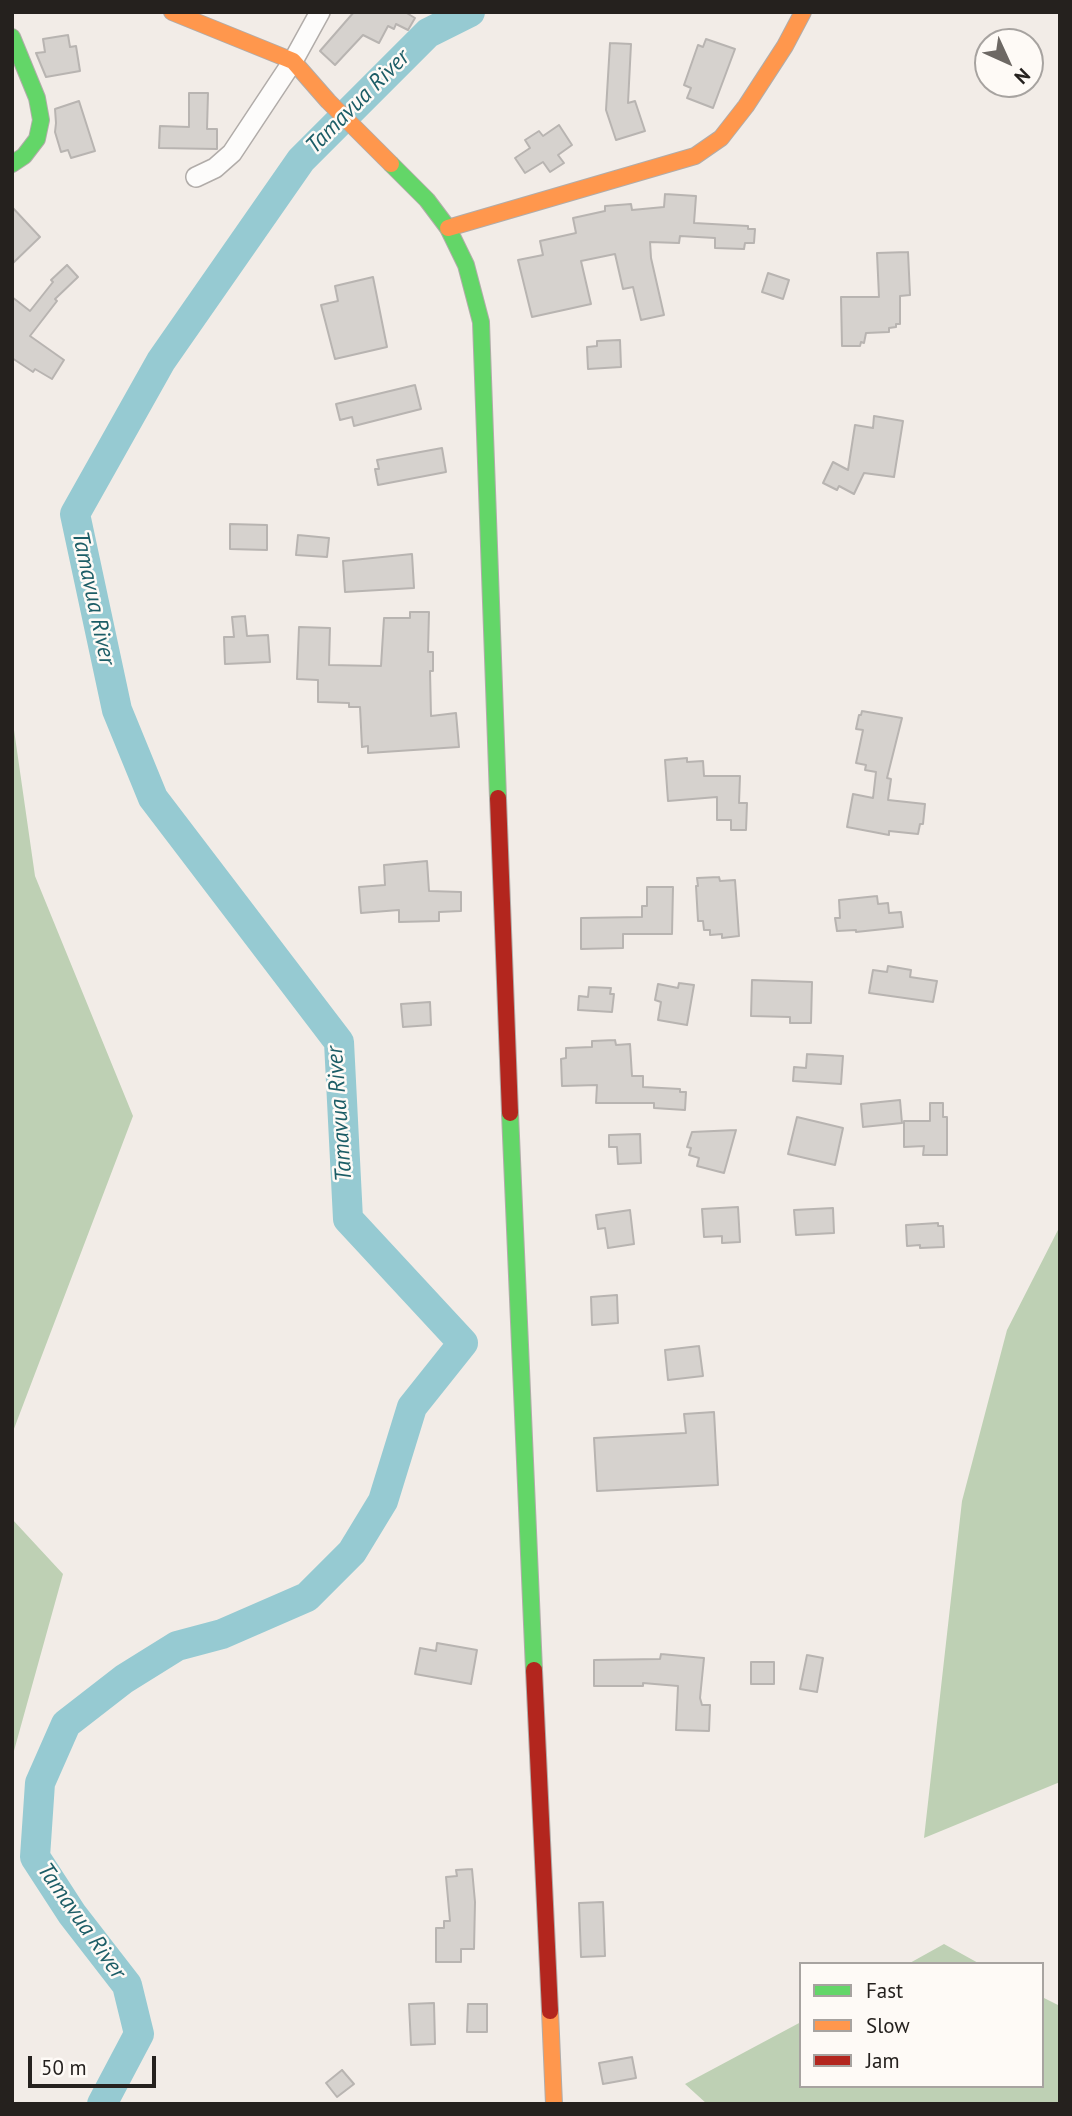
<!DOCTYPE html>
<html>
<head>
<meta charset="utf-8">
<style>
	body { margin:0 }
	#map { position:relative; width:1072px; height:2116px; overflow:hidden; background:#f2ece7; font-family:"PT Sans",sans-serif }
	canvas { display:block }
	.frame { position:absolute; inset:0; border:14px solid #25211e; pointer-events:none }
	.legend { position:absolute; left:799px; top:1962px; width:245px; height:126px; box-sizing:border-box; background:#fefaf6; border:2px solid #a7a3a0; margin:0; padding:9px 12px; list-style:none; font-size:21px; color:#25211e }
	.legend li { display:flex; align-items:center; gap:14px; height:35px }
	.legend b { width:35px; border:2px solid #a7a3a0 }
	.north { position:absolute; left:974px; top:28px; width:70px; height:70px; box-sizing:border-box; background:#fefaf6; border:2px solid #a7a3a0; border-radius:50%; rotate:135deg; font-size:19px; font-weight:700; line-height:28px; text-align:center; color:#25211e }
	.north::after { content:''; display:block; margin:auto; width:24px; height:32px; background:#6d6864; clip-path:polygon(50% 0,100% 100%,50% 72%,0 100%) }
	.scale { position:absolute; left:28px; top:2056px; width:128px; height:32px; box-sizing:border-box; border:4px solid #25211e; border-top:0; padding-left:9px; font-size:21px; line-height:24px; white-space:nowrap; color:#25211e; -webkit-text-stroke:5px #fefaf6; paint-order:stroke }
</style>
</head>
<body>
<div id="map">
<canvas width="1072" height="2116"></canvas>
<div class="frame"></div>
<ul class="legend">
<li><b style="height:9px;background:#63d668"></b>Fast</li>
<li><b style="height:9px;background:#ff974d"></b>Slow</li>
<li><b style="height:9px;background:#b3261e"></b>Jam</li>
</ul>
<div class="north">N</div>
<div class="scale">50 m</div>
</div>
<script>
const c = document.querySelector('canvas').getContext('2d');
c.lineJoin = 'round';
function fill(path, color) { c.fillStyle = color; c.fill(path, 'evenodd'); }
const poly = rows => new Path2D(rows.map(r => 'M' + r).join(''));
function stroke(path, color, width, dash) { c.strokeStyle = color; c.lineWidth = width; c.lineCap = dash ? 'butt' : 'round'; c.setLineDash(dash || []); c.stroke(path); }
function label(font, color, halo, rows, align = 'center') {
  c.font = font + ' "PT Sans",sans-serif'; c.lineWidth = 5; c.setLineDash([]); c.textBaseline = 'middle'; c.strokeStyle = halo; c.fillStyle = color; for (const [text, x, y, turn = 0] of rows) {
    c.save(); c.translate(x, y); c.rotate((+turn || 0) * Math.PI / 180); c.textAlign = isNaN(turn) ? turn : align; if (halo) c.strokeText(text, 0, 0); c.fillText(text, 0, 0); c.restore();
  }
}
const forest = poly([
	[12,716,35,876,133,1116,12,1434],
	[1060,1226,1060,1782,924,1838,962,1501,1007,1330],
	[12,1519,63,1574,12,1758],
	[944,1944,980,1964,908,1964],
	[1042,1997,1060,2006,1060,2104,707,2104,685,2084,801,2022,801,2086,1042,2086]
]);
const river = poly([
	[102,2104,139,2034,127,1985,72,1914,35,1857,40,1783,66,1724,124,1679,177,1646,222,1634,307,1597,352,1552,383,1501,412,1407,463,1343,348,1219,339,1042,153,798,117,710,75,514,161,361,301,160,428,33,470,12]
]);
const building = poly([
	[354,12,405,12,415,18,408,30,396,24,394,29,388,26,379,43,363,35,335,65,320,51,354,12],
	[68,35,70,47,76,46,80,71,46,77,36,53,45,52,43,39,68,35],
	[706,39,735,49,713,108,687,98,691,88,684,85,698,45,703,47,706,39],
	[610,43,631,44,628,103,635,101,645,131,616,140,606,110,610,43],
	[189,93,208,93,207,129,217,129,217,149,159,148,160,126,189,127,189,93],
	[79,101,95,151,71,158,68,150,61,152,55,132,56,123,55,109,79,101],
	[559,125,572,145,558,155,564,163,550,172,543,162,525,173,515,158,530,148,525,140,539,131,543,136,559,125],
	[665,194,696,196,694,223,748,226,748,229,755,229,754,243,745,243,744,249,715,248,715,238,680,236,679,243,650,242,651,258,664,315,641,320,633,287,623,289,615,254,581,261,591,304,532,317,518,260,543,255,540,241,576,233,573,218,605,211,605,206,631,204,632,210,664,207,665,194],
	[12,207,40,237,12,264,12,207],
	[908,252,910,295,900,296,900,324,896,324,896,327,889,328,889,332,866,333,864,343,861,342,860,346,842,346,841,297,879,297,877,253,908,252],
	[67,265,78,277,55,299,57,301,30,336,64,360,52,379,35,369,33,372,12,358,12,297,30,311,53,282,51,280,67,265],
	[768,273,789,280,783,299,762,292,768,273],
	[373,277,387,347,335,359,321,305,338,301,335,286,373,277],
	[620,340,621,367,588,369,587,347,597,346,597,341,620,340],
	[415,385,421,409,354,426,352,417,340,420,336,404,415,385],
	[874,416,903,421,894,477,864,473,854,494,839,486,837,490,823,483,833,462,848,470,855,425,873,428,874,416],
	[442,448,446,472,378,485,375,469,379,469,377,460,442,448],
	[230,524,267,525,267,550,230,549,230,524],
	[298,535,329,538,327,557,296,555,298,535],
	[412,554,414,588,345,592,343,561,412,554],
	[410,612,429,612,428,652,433,652,433,671,430,671,431,716,456,713,459,747,368,753,368,746,362,747,360,707,349,707,349,703,318,702,318,680,297,679,299,627,330,628,329,665,381,666,384,618,410,618,410,612],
	[245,616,247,636,268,635,270,662,225,664,224,637,234,637,232,617,245,616],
	[862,711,902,718,887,778,891,779,888,800,925,804,923,824,920,824,918,834,889,831,889,835,847,827,853,794,873,798,876,772,865,770,866,765,856,763,863,730,856,729,859,715,861,715,862,711],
	[687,758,687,762,703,761,704,776,740,776,739,803,747,803,746,830,731,830,731,820,717,820,717,797,668,801,665,760,687,758],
	[427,861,429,891,461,892,461,911,439,912,439,921,399,922,399,910,361,913,359,887,385,885,384,865,427,861],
	[719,877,720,881,735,880,739,936,722,938,722,934,710,935,710,930,704,930,703,921,698,921,696,886,698,886,697,878,719,877],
	[647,887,673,887,672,934,623,934,623,948,581,949,581,918,642,917,642,906,647,906,647,887],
	[877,896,878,904,888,903,889,913,901,912,903,927,856,932,856,930,837,931,835,918,840,918,839,900,877,896],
	[888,966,911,970,910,977,937,981,933,1002,869,993,873,970,887,972,888,966],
	[752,980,812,982,811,1023,790,1023,790,1017,751,1016,752,980],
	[679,983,694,985,687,1025,658,1020,661,1002,655,1000,658,984,678,988,679,983],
	[589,987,611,988,610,994,614,994,612,1012,578,1010,579,996,588,997,589,987],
	[430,1002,431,1025,403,1027,401,1004,430,1002],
	[615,1040,616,1045,630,1044,632,1076,643,1076,643,1087,680,1089,680,1092,686,1092,685,1110,654,1108,654,1103,596,1103,597,1085,562,1086,561,1059,566,1058,566,1048,592,1047,592,1041,615,1040],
	[807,1054,843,1056,841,1084,793,1081,794,1067,806,1068,807,1054],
	[900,1100,902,1123,863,1127,861,1104,900,1100],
	[930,1103,943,1103,943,1117,947,1117,947,1155,923,1155,924,1146,904,1147,904,1121,930,1121,930,1103],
	[797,1117,843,1128,835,1165,788,1154,797,1117],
	[736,1130,724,1173,697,1166,699,1158,689,1155,691,1148,687,1147,692,1132,736,1130],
	[640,1134,641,1163,618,1164,617,1147,609,1147,609,1135,640,1134],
	[738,1207,740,1242,722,1243,722,1236,704,1237,702,1209,738,1207],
	[833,1208,834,1233,796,1235,794,1210,833,1208],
	[630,1210,634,1244,608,1248,605,1228,598,1229,596,1215,630,1210],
	[938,1223,938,1226,943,1226,944,1247,920,1248,920,1245,907,1246,906,1225,938,1223],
	[617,1295,618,1323,592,1325,591,1297,617,1295],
	[699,1346,703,1376,668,1380,665,1350,699,1346],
	[714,1412,718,1485,597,1491,594,1438,686,1433,684,1414,714,1412],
	[437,1643,477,1650,471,1684,415,1674,420,1648,436,1651,437,1643],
	[661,1654,704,1658,700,1698,702,1705,710,1705,709,1731,676,1730,678,1686,643,1683,643,1686,594,1686,594,1660,660,1659,661,1654],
	[807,1655,823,1658,817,1692,800,1689,807,1655],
	[751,1662,774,1662,774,1684,751,1684,751,1662],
	[472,1869,475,1902,474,1949,461,1949,461,1962,436,1962,436,1928,444,1928,444,1921,450,1921,446,1877,457,1876,456,1870,472,1869],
	[603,1902,605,1956,581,1957,579,1903,603,1902],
	[434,2003,435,2044,411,2045,409,2004,434,2003],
	[468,2004,487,2004,487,2032,467,2032,468,2004],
	[632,2057,636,2078,603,2084,599,2063,632,2057],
	[342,2070,354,2084,337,2097,326,2083,342,2070]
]);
const street = poly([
	[196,177,215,168,232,153,293,61,320,12]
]);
const fast = poly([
	[12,37,37,98,41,120,37,139,24,156,12,164],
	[391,164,427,200,448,228,466,265,481,322,498,798],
	[510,1113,534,1670]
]);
const slow = poly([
	[172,12,293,61,328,101,391,164],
	[448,228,695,156,721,138,746,106,785,46,803,12],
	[550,2011,554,2104]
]);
const jam = poly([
	[498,798,510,1113],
	[534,1670,550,2011]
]);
const waterNames = [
	["Tamavua River",358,102,-45],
	["Tamavua River",93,598,78],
	["Tamavua River",340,1114,-94],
	["Tamavua River",81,1921,55]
];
fill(forest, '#bed0b4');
stroke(river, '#96cad2', 30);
fill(building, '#d6d2ce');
stroke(building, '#b8b4b1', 2);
stroke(street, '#b1aca9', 22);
stroke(fast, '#b1aca9', 18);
stroke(slow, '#b1aca9', 18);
stroke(jam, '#b1aca9', 18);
stroke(street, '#fdfcfb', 19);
stroke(fast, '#63d668', 16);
stroke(slow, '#ff974d', 16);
stroke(jam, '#b3261e', 16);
label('italic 23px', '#1c5d66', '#fefaf6', waterNames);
</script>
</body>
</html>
